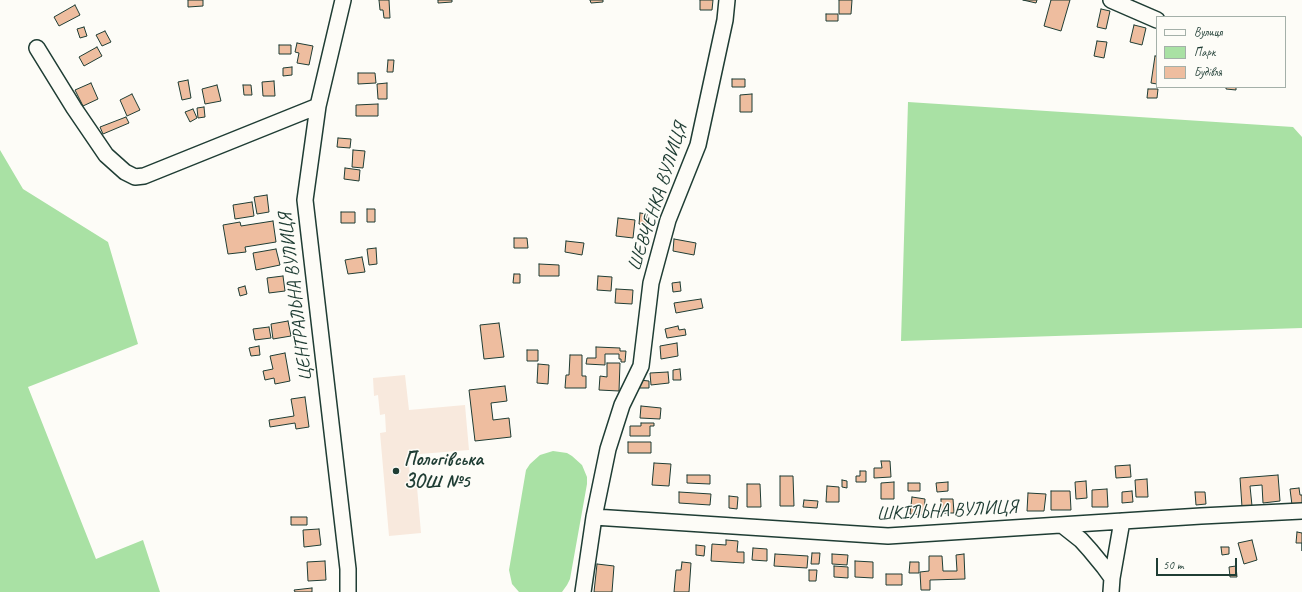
<!DOCTYPE html>
<html>
<head>
<meta charset="utf-8">
<style>
	body { margin:0 }
	#map { position:relative; width:1302px; height:592px; overflow:hidden; background:#fdfcf7; font-family:Caveat,sans-serif }
	canvas { display:block }
	.legend { position:absolute; left:1156px; top:16px; width:130px; height:72px; box-sizing:border-box; background:#fdfcf7; border:1px solid #a4b0a9; margin:0; padding:5px 7px; list-style:none; font-size:12px; color:#1f3d34 }
	.legend li { display:flex; align-items:center; gap:8px; height:20px }
	.legend b { width:20px; border:1px solid #a4b0a9 }
	.scale { position:absolute; left:1156px; top:558px; width:81px; height:18px; box-sizing:border-box; border:2px solid #1f3d34; border-top:0; padding-left:5px; font-size:12px; line-height:14px; white-space:nowrap; color:#1f3d34; -webkit-text-stroke:3px #fdfcf7; paint-order:stroke }
</style>
</head>
<body>
<div id="map">
<canvas width="1302" height="592"></canvas>
<ul class="legend">
<li><b style="height:5px;background:#fdfcf7"></b>Вулиця</li>
<li><b style="height:11px;background:#a9e1a4"></b>Парк</li>
<li><b style="height:11px;background:#eebd9f"></b>Будівля</li>
</ul>
<div class="scale">50 m</div>
</div>
<script>
const c = document.querySelector('canvas').getContext('2d');
c.lineJoin = 'round';
function fill(path, color) { c.fillStyle = color; c.fill(path, 'evenodd'); }
const poly = rows => new Path2D(rows.map(r => 'M' + r).join(''));
function stroke(path, color, width, dash) { c.strokeStyle = color; c.lineWidth = width; c.lineCap = dash ? 'butt' : 'round'; c.setLineDash(dash || []); c.stroke(path); }
function label(font, color, halo, rows, align = 'center') {
  c.font = font + ' Caveat,sans-serif'; c.lineWidth = 3; c.setLineDash([]); c.textBaseline = 'middle'; c.strokeStyle = halo; c.fillStyle = color; for (const [text, x, y, turn = 0] of rows) {
    c.save(); c.translate(x, y); c.rotate((+turn || 0) * Math.PI / 180); c.textAlign = isNaN(turn) ? turn : align; if (halo) c.strokeText(text, 0, 0); c.fillText(text, 0, 0); c.restore();
  }
}
const built = poly([
	[405,375,409,410,465,405,469,450,408,455,411,487,417,487,421,533,389,536,380,433,386,432,385,414,380,415,378,395,374,396,373,378]
]);
const green = poly([
	[908,102,1293,127,1302,137,1302,328,901,341],
	[0,150,23,189,108,242,138,344,28,387,96,559,143,540,160,592,0,592],
	[553,451,567,453,572,456,582,465,587,477,587,484,570,579,567,585,562,592,519,592,512,584,509,570,526,470,530,464,540,455]
]);
const building = poly([
	[188,0,203,0,203,6,188,7,188,0],
	[379,0,389,0,390,18,384,18,383,10,380,10,379,0],
	[438,0,452,0,452,2,438,3,438,0],
	[590,0,603,0,603,2,591,3,590,0],
	[700,0,713,0,712,10,700,10,700,0],
	[839,0,852,0,851,14,839,14,839,0],
	[1023,0,1037,0,1036,3,1023,0],
	[1051,0,1070,0,1061,31,1044,26,1051,0],
	[75,5,80,15,59,26,54,17,75,5],
	[1101,9,1110,11,1106,29,1097,27,1101,9],
	[826,14,838,14,838,21,826,21,826,14],
	[1134,25,1146,28,1142,45,1130,42,1134,25],
	[84,27,87,36,80,38,77,29,84,27],
	[105,31,111,42,102,46,96,35,105,31],
	[1097,41,1107,42,1104,58,1094,56,1097,41],
	[297,43,313,46,309,65,297,63,299,53,295,52,297,43],
	[279,45,291,45,291,54,279,54,279,45],
	[97,47,102,56,84,66,79,57,97,47],
	[1155,56,1157,56,1157,84,1151,83,1155,56],
	[388,60,394,60,393,72,387,72,388,60],
	[292,67,292,75,283,76,283,68,292,67],
	[358,73,375,73,376,83,358,84,358,73],
	[732,79,745,79,745,87,732,87,732,79],
	[188,80,191,98,182,100,178,82,188,80],
	[274,81,275,96,263,96,262,82,274,81],
	[91,83,98,99,83,106,75,90,91,83],
	[387,83,387,99,378,99,377,84,387,83],
	[217,85,221,101,205,104,202,89,217,85],
	[243,85,251,85,252,95,244,95,243,85],
	[1226,87,1236,87,1236,90,1226,89,1226,87],
	[1148,89,1158,89,1157,98,1147,98,1148,89],
	[132,94,140,110,127,116,120,100,132,94],
	[752,94,752,112,740,112,740,95,752,94],
	[378,104,378,116,356,116,356,105,378,104],
	[204,107,205,117,198,118,197,108,204,107],
	[193,109,197,118,190,122,185,112,193,109],
	[126,117,129,123,103,134,100,127,126,117],
	[338,138,351,139,350,148,337,147,338,138],
	[353,150,365,151,363,168,352,167,353,150],
	[345,168,360,170,359,181,344,179,345,168],
	[267,195,269,212,257,214,254,197,267,195],
	[252,202,254,216,235,219,233,205,252,202],
	[367,209,375,209,375,222,367,222,367,209],
	[341,212,355,212,355,223,341,223,341,212],
	[640,213,647,214,646,225,639,224,640,213],
	[618,218,635,220,633,238,616,236,618,218],
	[273,221,276,242,245,247,246,252,228,254,223,225,240,222,241,226,273,221],
	[514,238,527,238,528,248,514,248,514,238],
	[674,239,696,243,694,255,673,251,674,239],
	[566,241,584,243,582,255,565,252,566,241],
	[376,248,377,264,369,265,367,249,376,248],
	[276,249,280,265,256,270,253,253,276,249],
	[362,257,365,272,348,274,345,260,362,257],
	[539,264,559,265,559,276,539,276,539,264],
	[514,274,520,274,520,283,513,283,514,274],
	[283,276,285,291,269,293,267,278,283,276],
	[598,276,612,277,611,291,597,290,598,276],
	[680,282,681,291,673,292,672,283,680,282],
	[245,286,247,294,240,296,238,288,245,286],
	[616,289,633,290,632,304,615,303,616,289],
	[701,299,703,308,676,313,674,303,701,299],
	[288,321,291,336,273,339,271,324,288,321],
	[499,323,504,357,484,359,480,325,499,323],
	[678,326,679,330,685,329,686,335,667,338,665,329,678,326],
	[269,327,271,338,255,340,253,329,269,327],
	[677,343,678,356,661,359,660,346,677,343],
	[259,346,260,355,251,356,249,348,259,346],
	[596,347,620,348,620,351,626,351,625,362,621,362,621,359,619,359,619,354,605,354,605,365,586,364,587,358,596,358,596,347],
	[527,350,538,350,538,361,527,361,527,350],
	[285,353,290,381,275,384,274,378,265,380,263,371,273,369,270,356,285,353],
	[570,355,582,355,582,376,586,376,586,388,565,388,566,375,569,375,570,355],
	[607,363,620,363,619,391,599,390,600,376,607,377,607,363],
	[538,364,549,365,548,384,537,383,538,364],
	[680,369,681,380,673,380,673,370,680,369],
	[668,372,669,383,651,385,650,373,668,372],
	[639,380,649,381,649,388,638,388,639,380],
	[505,386,507,401,491,403,493,420,509,418,511,437,475,441,469,390,505,386],
	[305,397,309,427,296,429,295,423,270,427,269,420,294,416,291,399,305,397],
	[641,406,661,408,660,419,640,418,641,406],
	[641,423,654,423,654,426,650,426,650,436,630,436,630,426,641,426,641,423],
	[628,442,651,442,651,453,628,453,628,442],
	[881,461,890,461,891,477,874,478,874,468,882,468,881,461],
	[654,463,671,464,669,486,652,485,654,463],
	[1130,465,1131,477,1116,478,1115,466,1130,465],
	[860,471,866,471,866,482,856,482,856,476,860,476,860,471],
	[687,475,710,475,710,484,687,483,687,475],
	[1278,475,1280,501,1263,503,1262,485,1250,486,1252,506,1242,507,1240,478,1278,475],
	[780,476,793,476,794,506,780,506,780,476],
	[1147,479,1148,497,1136,497,1135,480,1147,479],
	[842,480,847,481,847,488,842,487,842,480],
	[1086,481,1087,498,1076,499,1075,482,1086,481],
	[894,482,894,499,881,499,881,483,894,482],
	[948,482,948,491,937,492,936,483,948,482],
	[908,483,920,483,920,491,908,491,908,483],
	[747,484,760,484,761,507,747,507,747,484],
	[827,486,839,487,839,502,826,502,827,486],
	[1299,488,1300,495,1302,495,1302,504,1292,505,1290,489,1299,488],
	[1107,489,1108,507,1092,507,1092,490,1107,489],
	[1051,491,1070,491,1071,510,1051,510,1051,491],
	[1132,491,1133,502,1122,503,1122,492,1132,491],
	[679,492,711,494,710,505,679,503,679,492],
	[1195,492,1205,492,1206,504,1196,505,1195,492],
	[1028,493,1046,494,1044,511,1027,511,1028,493],
	[729,496,738,497,737,509,729,508,729,496],
	[912,497,925,499,924,515,910,514,912,497],
	[941,499,953,499,954,513,941,513,941,499],
	[804,500,818,501,817,508,803,507,804,500],
	[291,517,307,517,307,525,291,525,291,517],
	[319,529,321,545,304,547,303,530,319,529],
	[1297,532,1302,533,1302,551,1302,543,1296,543,1297,532],
	[726,540,738,541,737,552,744,552,744,563,711,561,712,544,726,545,726,540],
	[1252,540,1257,560,1244,564,1238,543,1252,540],
	[696,545,705,546,704,556,696,555,696,545],
	[1221,547,1229,547,1229,554,1222,555,1221,547],
	[753,548,767,549,767,561,752,560,753,548],
	[812,553,820,553,819,564,811,564,812,553],
	[775,554,808,556,807,568,774,566,775,554],
	[832,554,848,555,847,565,832,564,832,554],
	[964,554,965,579,930,580,930,590,921,590,920,572,929,571,929,556,942,556,943,571,957,571,956,555,964,554],
	[325,561,326,580,308,581,307,562,325,561],
	[855,561,873,562,873,578,855,577,855,561],
	[682,562,691,563,689,592,674,592,676,570,681,570,682,562],
	[910,562,919,562,919,573,909,573,910,562],
	[597,564,614,566,612,592,594,592,597,564],
	[834,566,848,567,848,578,834,577,834,566],
	[1236,566,1237,577,1230,577,1229,567,1236,566],
	[809,570,817,570,816,581,809,581,809,570],
	[886,574,902,574,902,585,886,585,886,574],
	[312,588,312,592,295,592,294,590,312,588]
]);
const minor = poly([
	[343,0,318,106,305,200,348,569,348,592],
	[1111,0,1157,20],
	[37,48,74,108,106,155,125,172,135,177,144,176,318,106],
	[594,517,888,536,1201,516,1302,511],
	[1062,525,1081,540,1090,550,1104,567,1112,578],
	[583,592,594,517,608,449,622,405,641,366,651,283,668,220,698,145,725,20,727,0],
	[1111,592,1112,578,1122,521]
]);
const markers = [
	[396,471,4,"#1f3d34"]
];
const streetNames = [
	["ШЕВЧЕНКА ВУЛИЦЯ",658,197,-72],
	["ЦЕНТРАЛЬНА ВУЛИЦЯ",296,297,-97],
	["ШКІЛЬНА ВУЛИЦЯ",947,511,-3]
];
const poiNames = [
	["Пологівська",404,460],
	["ЗОШ №5",404,482]
];
fill(built, '#f8e9dd');
fill(green, '#a9e1a4');
fill(building, '#eebd9f');
stroke(building, '#1f3d34', 1);
stroke(minor, '#1f3d34', 18);
stroke(minor, '#fdfcf7', 15);
for (const [x, y, r, color] of markers) { const dot = new Path2D(); dot.arc(x, y, r, 0, 2 * Math.PI); c.fillStyle = color; c.fill(dot); stroke(dot, '#fdfcf7', 1.5); }
label('19px', '#1f3d34', '#fdfcf7', streetNames);
label('bold 19px', '#1f3d34', '#fdfcf7', poiNames, 'left');
</script>
</body>
</html>
